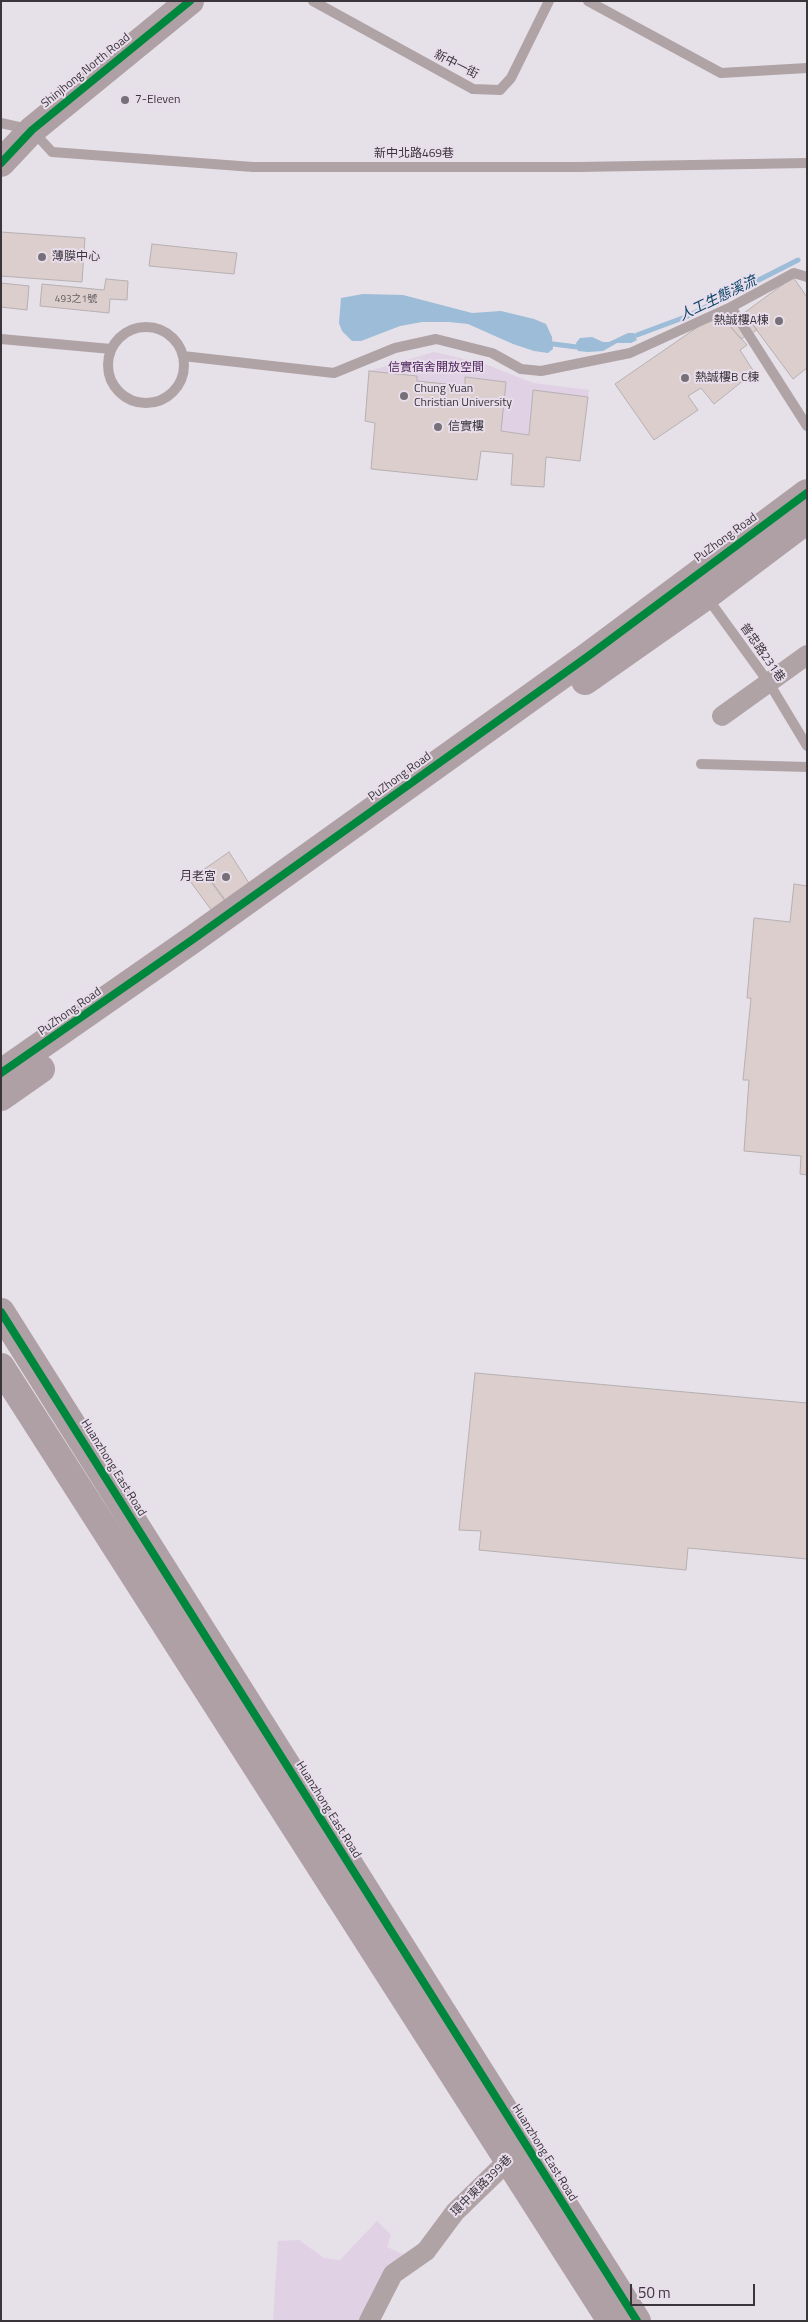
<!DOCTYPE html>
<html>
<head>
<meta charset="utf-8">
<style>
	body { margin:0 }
	#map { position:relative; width:808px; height:2322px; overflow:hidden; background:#e6e0e8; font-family:"Titillium Web",sans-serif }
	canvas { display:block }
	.frame { position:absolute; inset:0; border:2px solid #3a353b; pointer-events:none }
	.scale { position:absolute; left:630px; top:2284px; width:125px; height:22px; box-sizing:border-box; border:2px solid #3a353b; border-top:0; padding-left:6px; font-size:15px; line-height:18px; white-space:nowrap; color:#3a353b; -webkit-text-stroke:4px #e8ddeb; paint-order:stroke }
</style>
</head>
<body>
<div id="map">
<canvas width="808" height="2322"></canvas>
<div class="frame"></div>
<div class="scale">50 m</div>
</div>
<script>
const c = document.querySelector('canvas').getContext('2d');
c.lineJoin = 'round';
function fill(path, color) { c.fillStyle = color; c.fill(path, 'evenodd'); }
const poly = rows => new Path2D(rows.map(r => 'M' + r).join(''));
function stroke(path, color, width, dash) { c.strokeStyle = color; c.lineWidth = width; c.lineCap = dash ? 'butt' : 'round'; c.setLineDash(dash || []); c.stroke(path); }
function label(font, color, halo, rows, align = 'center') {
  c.font = font + ' "Titillium Web","Noto Sans TC",sans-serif'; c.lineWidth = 4; c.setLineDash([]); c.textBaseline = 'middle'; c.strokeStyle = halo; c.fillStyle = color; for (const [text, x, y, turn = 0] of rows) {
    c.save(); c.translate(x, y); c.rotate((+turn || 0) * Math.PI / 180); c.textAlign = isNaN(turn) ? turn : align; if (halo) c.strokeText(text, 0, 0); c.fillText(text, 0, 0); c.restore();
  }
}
const green = poly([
	[434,352,485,364,533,383,589,390,588,397,533,390,529,435,501,431,506,382,465,377,465,386,417,381,417,375,369,371],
	[377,2221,391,2235,387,2247,413,2259,370,2321,273,2321,278,2241,299,2240,324,2258,340,2260]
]);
const water = poly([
	[363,294,403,295,472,313,501,311,534,319,546,324,552,337,553,349,548,353,534,351,513,344,468,324,449,322,422,322,400,326,361,341,352,341,342,331,339,323,341,298],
	[628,333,634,333,637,340,631,343,617,343,603,351,588,352,578,351,576,343,580,338,592,337,603,342,609,342]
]);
const stream = poly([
	[637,335,688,316,798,260],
	[553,344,577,347]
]);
const building = poly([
	[1,232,85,238,82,282,1,276,1,232],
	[152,244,237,253,234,274,149,266,152,244],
	[793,277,807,297,807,368,793,379,744,313,793,277],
	[106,279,128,281,127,300,110,299,109,313,40,306,42,284,104,290,106,279],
	[1,283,29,286,27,310,1,307,1,283],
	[718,313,747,345,740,350,754,372,714,404,701,388,688,396,698,410,654,440,615,384,718,313],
	[744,313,757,330,741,339,728,324,744,313],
	[369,371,417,376,417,381,465,386,465,377,506,382,501,431,529,435,533,390,588,397,580,461,546,457,544,487,511,485,513,454,481,451,477,480,371,469,375,423,365,421,369,371],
	[229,852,249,883,226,901,203,870,229,852],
	[204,872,225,901,212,911,190,881,204,872],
	[794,884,807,886,807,1175,800,1174,801,1156,744,1151,749,1080,743,1080,751,998,747,998,754,918,790,922,794,884],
	[475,1373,807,1403,807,1559,688,1548,686,1570,479,1550,481,1531,459,1530,475,1373]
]);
const lane = poly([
	[313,1,473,89,500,90,511,78,549,1],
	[588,1,721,73,807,68],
	[1,123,32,130,52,152,253,167,579,167,807,163],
	[731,307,794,273,807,277],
	'108 365a38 38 0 1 1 76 0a38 38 0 1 1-76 0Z',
	[1,339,111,349],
	[183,356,334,373,395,348,436,339,492,353,521,369,541,371,630,353,731,307,807,426],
	[706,596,769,683,807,746],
	[701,764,807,767]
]);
const street = poly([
	[722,716,807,655],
	[369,2321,393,2274,426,2251,455,2212,517,2152]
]);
const secondary = poly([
	[1,163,32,130,190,1],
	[585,681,706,596,807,520],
	[1,1073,192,940,587,657,807,493],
	[1,1097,41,1069],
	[1,1312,637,2321],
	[1,1367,611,2321]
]);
const cycleway = poly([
	[1,163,32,130,190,1],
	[1,1073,192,940,587,657,807,493],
	[1,1312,637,2321]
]);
const markers = [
	[125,100,5,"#767178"],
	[42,257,5,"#767178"],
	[779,321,5,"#767178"],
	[685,378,5,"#767178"],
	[404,396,5,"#767178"],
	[438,427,5,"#767178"],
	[226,877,5,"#767178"]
];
const numberNames = [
	["493之1號",76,300]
];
const streetNames = [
	["新中一街",456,65,27],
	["Shinjhong North Road",86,71,-39],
	["新中北路469巷",414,154],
	["PuZhong Road",726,538,-36],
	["普忠路231巷",762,653,55],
	["PuZhong Road",400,777,-36],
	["PuZhong Road",70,1012,-35],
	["Huanzhong East Road",113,1468,58],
	["Huanzhong East Road",328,1810,58],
	["Huanzhong East Road",544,2153,58],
	["環中東路399巷",482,2186,-45]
];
const poiNames = [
	["7-Eleven",135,100],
	["薄膜中心",52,257],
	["熱誠樓A棟",769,321,"right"],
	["熱誠樓B C棟",695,378],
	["Chung Yuan",414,389],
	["Christian University",414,403],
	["信實樓",448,427],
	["月老宮",216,877,"right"]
];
const parkNames = [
	["信實宿舍開放空間",436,368]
];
const waterNames = [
	["人工生態溪流",718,299,-26]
];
fill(green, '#e0d1e5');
fill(water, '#9cbcd7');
stroke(stream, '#9cbcd7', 5);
fill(building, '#dbcecc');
stroke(building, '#b6b0b2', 1);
stroke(lane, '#b0a3a6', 10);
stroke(street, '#b0a3a6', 20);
stroke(secondary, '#afa0a5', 28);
stroke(cycleway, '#00873e', 8);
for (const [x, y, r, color] of markers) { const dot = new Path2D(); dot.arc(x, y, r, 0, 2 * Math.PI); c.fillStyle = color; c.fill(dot); stroke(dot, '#e8ddeb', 2); }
label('10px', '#635c60', null, numberNames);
label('12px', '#3a353b', '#e8ddeb', streetNames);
label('12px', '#3a353b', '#e8ddeb', poiNames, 'left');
label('12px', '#4e245b', '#e8ddeb', parkNames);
label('italic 14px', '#064366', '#e8ddeb', waterNames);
</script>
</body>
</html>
